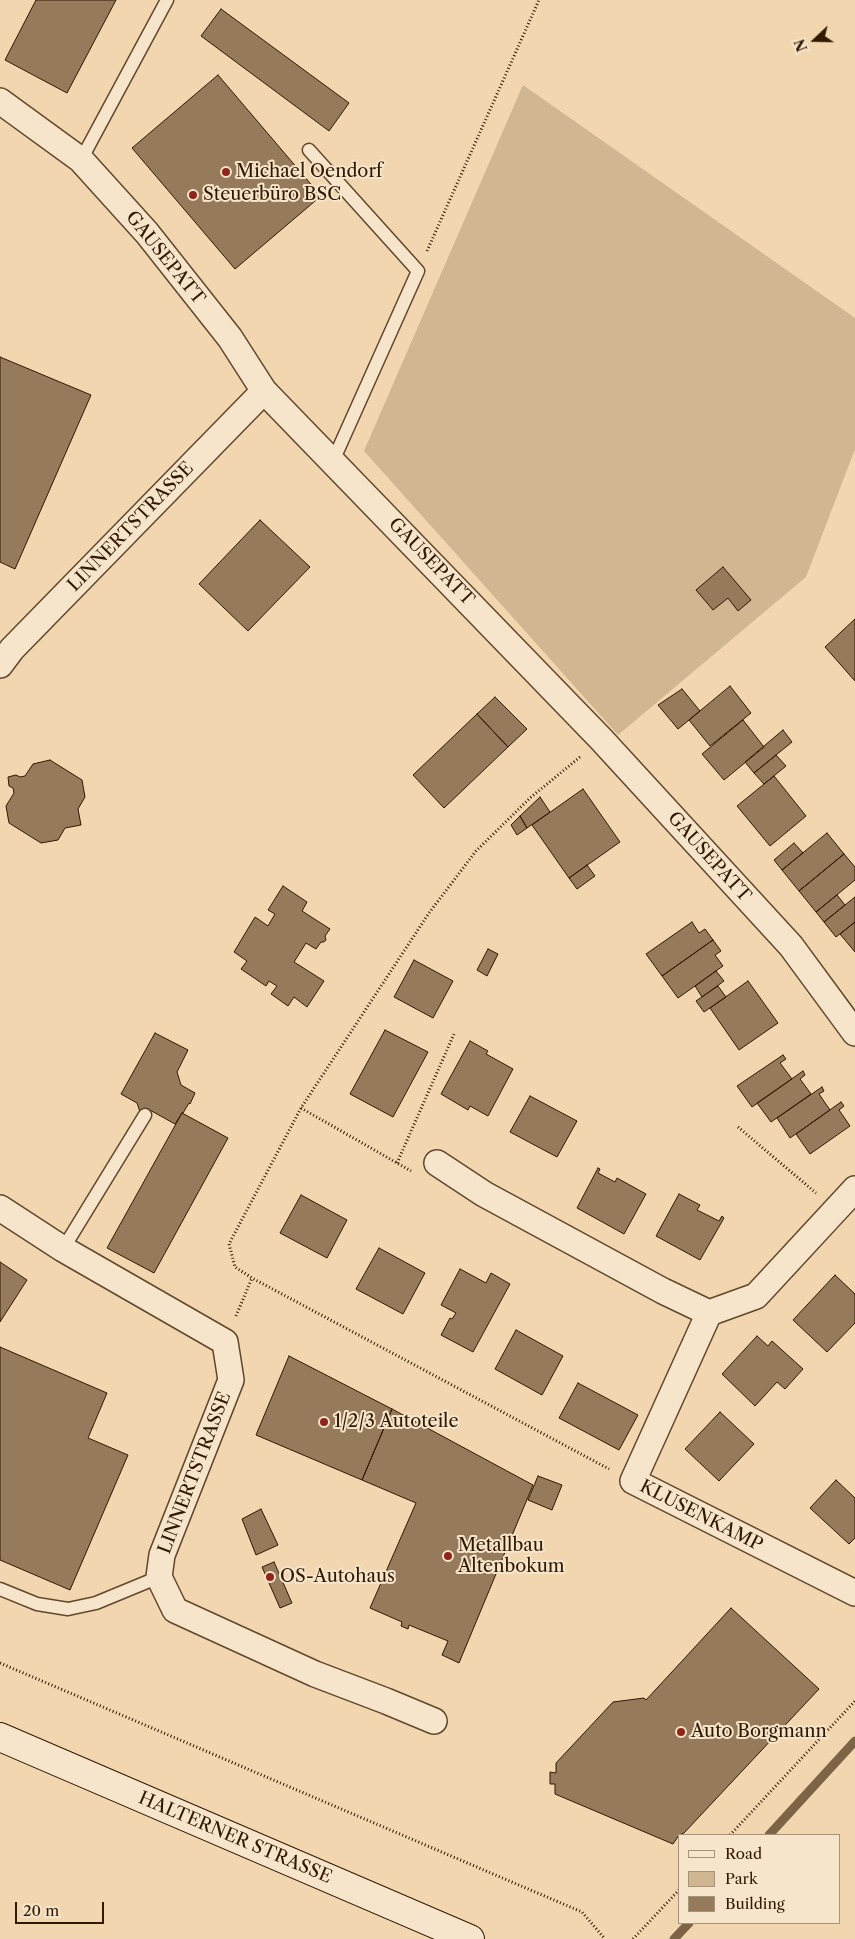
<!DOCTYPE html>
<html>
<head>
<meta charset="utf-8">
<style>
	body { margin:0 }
	#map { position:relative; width:855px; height:1939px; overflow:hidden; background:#f1d6af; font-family:"Libre Caslon Text",serif }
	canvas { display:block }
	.legend { position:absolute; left:678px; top:1834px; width:162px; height:90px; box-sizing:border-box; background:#f6e4cb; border:1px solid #a7937a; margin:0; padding:6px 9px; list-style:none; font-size:15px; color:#311900 }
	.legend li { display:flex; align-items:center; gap:10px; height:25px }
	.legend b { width:25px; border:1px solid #a7937a }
	.north { position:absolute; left:790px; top:15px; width:50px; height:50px; -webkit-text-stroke:4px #f6e4cb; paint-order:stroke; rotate:249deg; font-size:14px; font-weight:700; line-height:20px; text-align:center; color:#311900 }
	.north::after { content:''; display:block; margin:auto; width:18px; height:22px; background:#311900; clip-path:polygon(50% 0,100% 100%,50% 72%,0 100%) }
	.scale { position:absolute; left:15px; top:1902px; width:89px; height:22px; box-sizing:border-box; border:2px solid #311900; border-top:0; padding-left:6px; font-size:15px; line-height:18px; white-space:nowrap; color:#311900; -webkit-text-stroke:4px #f6e4cb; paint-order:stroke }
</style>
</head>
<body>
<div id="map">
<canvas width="855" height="1939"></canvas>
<ul class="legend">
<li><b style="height:6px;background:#f6e4cb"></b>Road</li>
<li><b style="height:14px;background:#d0b691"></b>Park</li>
<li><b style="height:14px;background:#957b5b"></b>Building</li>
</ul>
<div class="north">N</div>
<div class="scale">20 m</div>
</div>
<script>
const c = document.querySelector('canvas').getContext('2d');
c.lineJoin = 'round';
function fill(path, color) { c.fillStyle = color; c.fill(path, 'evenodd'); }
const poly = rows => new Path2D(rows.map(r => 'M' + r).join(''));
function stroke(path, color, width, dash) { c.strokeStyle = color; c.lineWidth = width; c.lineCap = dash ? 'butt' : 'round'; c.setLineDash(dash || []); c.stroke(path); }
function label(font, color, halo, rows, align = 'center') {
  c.font = font + ' "Libre Caslon Text",serif'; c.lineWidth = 4; c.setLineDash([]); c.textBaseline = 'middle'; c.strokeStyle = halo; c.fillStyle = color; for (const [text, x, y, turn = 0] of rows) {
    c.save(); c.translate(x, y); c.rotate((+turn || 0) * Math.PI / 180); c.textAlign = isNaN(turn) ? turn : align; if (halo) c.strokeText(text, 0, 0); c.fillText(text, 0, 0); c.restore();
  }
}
const green = poly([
	[523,85,855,318,855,449,806,577,618,735,364,451]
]);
const stream = poly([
	[769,1835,855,1741],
	[674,1939,689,1923]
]);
const building = poly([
	[36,0,116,0,67,93,5,60,36,0],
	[221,9,349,103,329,131,201,36,221,9],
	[218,75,321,196,235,269,132,148,218,75],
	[0,357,91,395,15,569,0,562,0,357],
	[260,520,310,567,248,631,199,584,260,520],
	[723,567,751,600,738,611,728,598,713,610,696,590,723,567],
	[855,619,855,681,825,647,855,619],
	[730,686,751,713,710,746,689,720,730,686],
	[682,689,700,711,678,729,658,705,682,689],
	[495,697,527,729,508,747,477,714,495,697],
	[477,714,508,747,444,808,413,775,477,714],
	[743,720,764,747,724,780,702,754,743,720],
	[783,730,792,742,754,773,745,762,783,730],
	[776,755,786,766,764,784,754,773,776,755],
	[50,760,82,780,85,797,78,809,81,825,65,828,58,840,41,843,9,823,6,806,14,793,13,788,9,786,8,777,16,775,20,777,25,776,33,764,50,760],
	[774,776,806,816,770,846,737,806,774,776],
	[583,789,620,842,569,878,532,825,583,789],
	[540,797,550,812,527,828,520,816,540,797],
	[520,816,527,828,517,835,511,825,520,816],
	[827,833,844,854,799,891,782,870,827,833],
	[794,843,803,853,782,870,774,860,794,843],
	[844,854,855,867,855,880,816,912,799,891,844,854],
	[587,865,595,876,577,889,569,878,587,865],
	[283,886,307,902,302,911,330,929,325,936,326,940,324,942,321,942,316,949,306,943,294,962,324,981,307,1007,294,997,288,1006,271,994,277,986,269,981,266,986,241,969,247,961,234,952,255,917,268,926,275,914,268,910,283,886],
	[837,895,845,905,824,922,816,912,837,895],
	[855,897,855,922,836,937,824,922,855,897],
	[692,922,699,933,705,929,713,940,662,976,646,954,692,922],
	[855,922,855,952,840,934,855,922],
	[713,940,721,951,715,955,723,966,678,998,662,976,713,940],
	[488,949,498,954,487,976,477,970,488,949],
	[414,960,453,981,433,1018,394,997,414,960],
	[716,971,724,981,702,997,695,986,716,971],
	[748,981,778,1023,739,1050,710,1008,748,981],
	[718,986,726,997,704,1012,696,1001,718,986],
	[385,1030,428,1052,393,1117,350,1094,385,1030],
	[155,1033,188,1050,177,1072,181,1085,195,1093,190,1104,189,1103,183,1113,182,1113,175,1124,148,1109,140,1112,137,1103,121,1094,155,1033],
	[470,1041,488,1051,486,1054,513,1069,488,1116,470,1106,468,1110,441,1094,470,1041],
	[783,1055,786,1059,780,1063,792,1079,752,1107,737,1086,783,1055],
	[803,1071,805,1075,800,1079,811,1094,771,1122,757,1103,803,1071],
	[822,1087,824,1091,819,1094,830,1110,790,1138,777,1118,822,1087],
	[530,1096,577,1121,557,1157,510,1132,530,1096],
	[841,1102,844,1106,839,1110,850,1126,810,1154,796,1134,841,1102],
	[182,1113,228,1138,154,1273,107,1248,182,1113],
	[598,1168,600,1169,598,1173,615,1182,617,1178,646,1194,624,1234,577,1208,598,1168],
	[679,1194,700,1205,697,1210,719,1221,722,1216,724,1218,700,1260,656,1236,679,1194],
	[301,1195,347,1220,327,1258,280,1233,301,1195],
	[379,1248,425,1273,403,1314,356,1289,379,1248],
	[0,1262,27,1280,0,1322,0,1262],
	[460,1269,486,1283,491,1273,510,1284,473,1352,441,1335,450,1318,452,1319,456,1313,441,1305,460,1269],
	[835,1275,855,1294,855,1323,827,1352,793,1320,835,1275],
	[516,1330,563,1356,542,1395,495,1369,516,1330],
	[757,1336,768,1346,772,1341,803,1369,785,1389,777,1382,755,1406,722,1374,757,1336],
	[0,1347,107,1393,88,1438,128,1455,70,1590,0,1560,0,1347],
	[289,1356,392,1409,362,1480,256,1435,289,1356],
	[578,1383,638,1415,619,1450,559,1418,578,1383],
	[392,1409,533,1485,459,1663,442,1655,448,1641,409,1625,408,1629,401,1626,402,1622,370,1608,416,1503,362,1480,392,1409],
	[720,1412,754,1444,719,1481,685,1449,720,1412],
	[538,1476,562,1485,552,1510,528,1500,538,1476],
	[836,1480,855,1498,855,1538,849,1544,810,1508,836,1480],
	[261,1509,278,1545,256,1555,242,1519,261,1509],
	[274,1562,292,1603,280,1608,262,1567,274,1562],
	[731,1608,819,1689,684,1833,679,1835,673,1844,555,1794,555,1784,550,1784,550,1772,556,1773,556,1763,613,1702,644,1698,646,1700,731,1608]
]);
const path = poly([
	[427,251,539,0],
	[580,757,530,798,476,851,429,913,301,1108,229,1244,235,1267,252,1278,609,1469],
	[301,1108,411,1171],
	[738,1127,816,1193],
	[397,1163,454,1034],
	[236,1316,252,1278],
	[0,1663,582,1912,605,1939],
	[730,1835,855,1701],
	[633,1939,679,1890]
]);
const service = poly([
	[309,150,418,271,333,461],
	[81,160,167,0],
	[63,1249,145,1115],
	[0,1589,37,1604,68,1609,96,1603,159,1577]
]);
const minor = poly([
	[0,101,81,160,147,233,230,338,264,391,601,739,791,946,855,1033],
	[0,665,12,649,264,391],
	[437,1163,484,1194,663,1291,709,1313,756,1296,855,1189],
	[0,1208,63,1249,225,1342,231,1380,162,1555,159,1577,175,1610,315,1674,386,1701,434,1721],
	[709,1313,633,1481,855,1593]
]);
const secondary = poly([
	[0,1737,470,1939]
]);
const markers = [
	[226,172,5,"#8f2418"],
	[193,195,5,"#8f2418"],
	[324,1422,5,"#8f2418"],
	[448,1556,5,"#8f2418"],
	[270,1577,5,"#8f2418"],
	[681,1732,5,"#8f2418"]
];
const poiNames = [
	["Michael Oendorf",236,172],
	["Steuerbüro BSC",203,195],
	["1/2/3 Autoteile",334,1422],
	["Metallbau",458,1546],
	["Altenbokum",458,1567],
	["OS-Autohaus",280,1577],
	["Auto Borgmann",691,1732]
];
const streetNames = [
	["GAUSEPATT",165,258,51],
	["LINNERTSTRASSE",131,527,-46],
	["GAUSEPATT",431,562,46],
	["GAUSEPATT",709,857,48],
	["LINNERTSTRASSE",195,1473,-69],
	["KLUSENKAMP",701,1516,27],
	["HALTERNER STRASSE",235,1838,23]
];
fill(green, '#d0b691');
stroke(stream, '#7d6446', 9);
fill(building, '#957b5b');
stroke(building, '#311900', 1);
stroke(service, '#61482c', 15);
stroke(minor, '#61482c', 28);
stroke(secondary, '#311900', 30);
stroke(path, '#311900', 3, [1, 2.5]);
stroke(service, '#f6e4cb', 12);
stroke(minor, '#f6e4cb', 25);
stroke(secondary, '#f6e4cb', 28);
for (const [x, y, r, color] of markers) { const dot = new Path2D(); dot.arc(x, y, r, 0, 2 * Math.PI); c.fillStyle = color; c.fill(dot); stroke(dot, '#f6e4cb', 2); }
label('18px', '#311900', '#f6e4cb', poiNames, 'left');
label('18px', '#311900', '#f6e4cb', streetNames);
</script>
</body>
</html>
